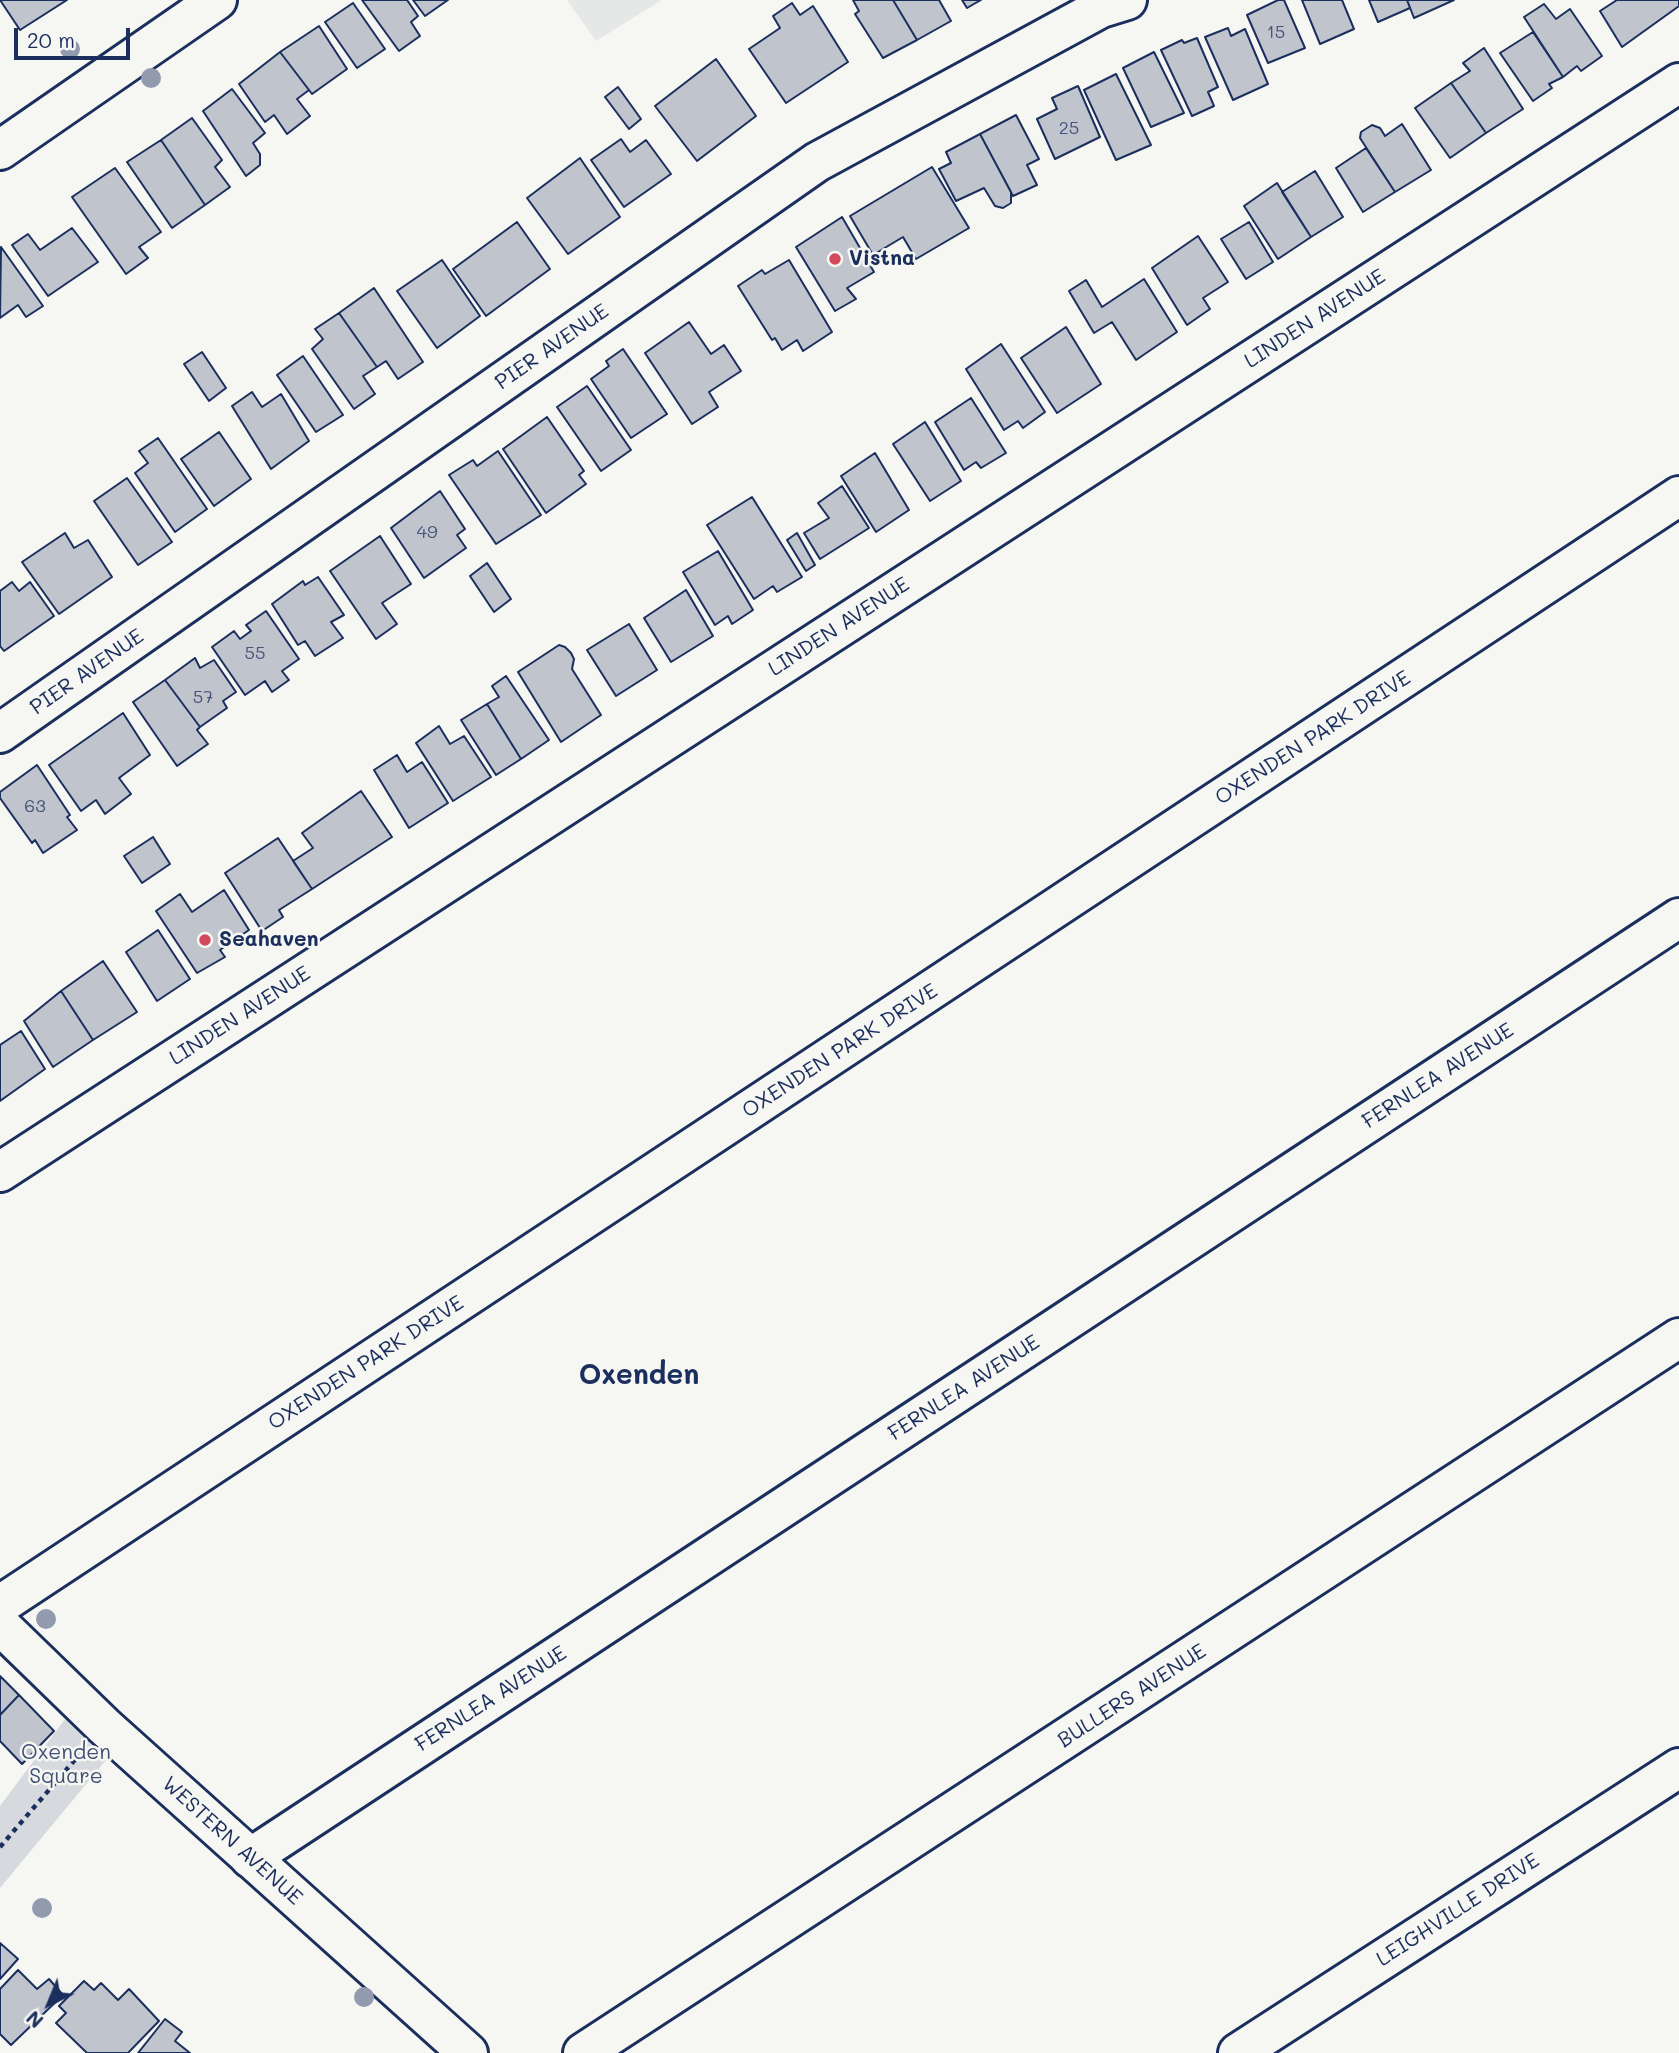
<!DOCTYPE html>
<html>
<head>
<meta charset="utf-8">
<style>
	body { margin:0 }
	#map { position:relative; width:1679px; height:2053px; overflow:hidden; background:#f6f6f2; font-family:Mali,sans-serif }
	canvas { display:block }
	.north { position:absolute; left:14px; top:1969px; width:70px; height:70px; -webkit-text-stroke:5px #f6f6f2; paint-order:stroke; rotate:223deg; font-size:19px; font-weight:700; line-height:28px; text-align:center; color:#1b2f5e }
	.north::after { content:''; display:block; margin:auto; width:24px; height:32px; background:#1b2f5e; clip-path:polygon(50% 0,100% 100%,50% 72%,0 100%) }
	.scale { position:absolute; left:14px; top:28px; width:116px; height:32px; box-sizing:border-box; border:4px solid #1b2f5e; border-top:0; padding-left:9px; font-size:21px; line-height:24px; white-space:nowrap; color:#1b2f5e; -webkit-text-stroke:5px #f6f6f2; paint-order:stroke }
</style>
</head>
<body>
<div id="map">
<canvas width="1679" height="2053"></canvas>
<div class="north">N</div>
<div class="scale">20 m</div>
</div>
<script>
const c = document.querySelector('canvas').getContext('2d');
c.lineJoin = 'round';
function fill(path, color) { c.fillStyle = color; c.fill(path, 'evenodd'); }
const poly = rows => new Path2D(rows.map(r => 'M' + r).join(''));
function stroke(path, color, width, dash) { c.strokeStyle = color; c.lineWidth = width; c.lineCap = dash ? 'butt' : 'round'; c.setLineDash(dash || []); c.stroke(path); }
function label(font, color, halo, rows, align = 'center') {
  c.font = font + ' Mali,sans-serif'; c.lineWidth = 5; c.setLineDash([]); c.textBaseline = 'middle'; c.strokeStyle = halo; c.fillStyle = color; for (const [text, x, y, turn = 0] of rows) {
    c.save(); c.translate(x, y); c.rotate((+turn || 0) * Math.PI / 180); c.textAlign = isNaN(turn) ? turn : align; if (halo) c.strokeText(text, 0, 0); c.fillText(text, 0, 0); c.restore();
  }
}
const built = poly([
	[567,0,662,0,596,41]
]);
const green = poly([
	[65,1719,106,1760,0,1888,0,1806]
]);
const building = poly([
	[0,0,67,0,20,30,0,0],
	[362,0,407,0,418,16,411,22,420,36,399,51,362,0],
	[413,0,448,0,425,16,413,0],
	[853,0,893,0,917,40,883,58,855,14,859,11,853,0],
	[893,0,939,0,951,21,917,40,893,0],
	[962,0,981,0,967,8,962,0],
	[1278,0,1284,0,1305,48,1268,63,1247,15,1278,0],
	[1302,0,1342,0,1354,29,1320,44,1302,0],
	[1369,0,1407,0,1410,8,1378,22,1369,0],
	[1407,0,1454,0,1414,18,1407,0],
	[1617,0,1679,0,1679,6,1622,47,1600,11,1617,0],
	[353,3,385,49,357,68,325,22,353,3],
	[792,3,800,15,813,6,848,62,786,103,749,49,780,28,773,16,792,3],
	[1544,4,1556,19,1570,9,1602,56,1581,71,1577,66,1563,77,1524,17,1544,4],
	[319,26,347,69,312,94,280,52,319,26],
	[1228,28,1231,36,1245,29,1268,84,1233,100,1205,37,1228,28],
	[1533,32,1563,77,1549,84,1552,88,1533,101,1500,53,1533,32],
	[1197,38,1218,87,1208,92,1214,106,1192,116,1161,50,1182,40,1184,43,1197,38],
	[1484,48,1523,109,1486,133,1451,83,1470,71,1463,63,1484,48],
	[280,52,309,90,297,99,310,116,287,134,274,115,265,122,239,84,280,52],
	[1154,52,1184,113,1151,127,1123,68,1154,52],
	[716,59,756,116,697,161,655,106,716,59],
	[1116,74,1151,145,1116,160,1084,90,1116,74],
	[1451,83,1486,133,1450,158,1415,108,1451,83],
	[1078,86,1100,137,1055,159,1037,119,1057,109,1052,98,1078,86],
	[618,87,641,119,629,129,605,97,618,87],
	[232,89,265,133,253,143,260,154,260,165,246,176,203,111,232,89],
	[1016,115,1039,159,1027,165,1037,185,1013,196,980,134,1016,115],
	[192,118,222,160,215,167,230,187,205,205,161,140,192,118],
	[1402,124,1431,170,1395,192,1360,138,1361,132,1372,125,1380,128,1385,136,1402,124],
	[980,134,1011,192,1011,203,1003,208,995,206,984,188,956,201,939,169,951,163,946,152,980,134],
	[621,139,630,152,646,140,671,174,624,207,591,160,621,139],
	[161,140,205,205,172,228,127,162,161,140],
	[1366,148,1395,192,1363,212,1336,168,1366,148],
	[580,158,620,217,568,254,527,198,580,158],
	[932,167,969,228,916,259,903,237,873,255,850,216,932,167],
	[115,168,161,232,139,247,148,258,126,274,72,197,115,168],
	[1315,171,1343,217,1311,237,1282,192,1315,171],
	[1277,183,1311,237,1278,259,1244,206,1277,183],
	[842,217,874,272,847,288,856,299,835,311,796,247,842,217],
	[517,222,550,269,486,316,453,269,517,222],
	[1249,222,1273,262,1246,279,1221,239,1249,222],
	[72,228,98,262,48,296,12,245,28,234,40,250,72,228],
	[1198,236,1228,282,1203,298,1210,309,1187,325,1152,268,1198,236],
	[1,247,43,306,26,317,18,305,0,318,1,247],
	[442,260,480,316,437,348,397,291,442,260],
	[789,260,832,332,803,351,797,340,782,350,775,338,772,340,738,286,762,270,765,274,789,260],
	[1144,279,1177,332,1136,360,1112,322,1094,333,1069,291,1086,280,1102,307,1144,279],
	[374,288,423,362,398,379,386,361,377,367,339,313,374,288],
	[339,313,377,367,363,376,375,394,354,409,312,349,323,339,315,329,339,313],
	[689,322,711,354,724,345,741,371,709,392,718,407,692,424,645,353,689,322],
	[1066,327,1101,384,1057,413,1021,358,1066,327],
	[1001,344,1045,412,1023,428,1018,421,1004,430,966,369,1001,344],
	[623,349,667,414,631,438,591,379,609,366,606,361,623,349],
	[202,352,226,388,209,401,184,364,202,352],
	[303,356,343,415,316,432,277,375,303,356],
	[587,386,631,450,601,471,557,407,587,386],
	[252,392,262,407,281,394,309,441,271,469,232,406,252,392],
	[971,398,1006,453,981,468,976,462,964,470,935,422,971,398],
	[547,417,584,471,579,475,586,484,546,513,503,449,547,417],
	[925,422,961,481,930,501,893,444,925,422],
	[219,432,251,479,214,506,181,459,219,432],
	[158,438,207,509,175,532,135,473,148,463,139,451,158,438],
	[498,451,541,515,496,544,449,475,473,460,477,466,498,451],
	[875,453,909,510,876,532,841,476,875,453],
	[127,478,172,542,138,565,94,501,127,478],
	[842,486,869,528,820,559,804,533,829,518,818,503,842,486],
	[440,491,465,529,457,535,466,548,424,578,391,528,440,491],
	[752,497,802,577,777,592,773,586,754,599,707,525,752,497],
	[65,533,74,548,88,540,112,577,59,614,22,562,65,533],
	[797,533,815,565,806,571,787,540,797,533],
	[380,536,411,584,382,603,397,624,376,639,330,571,380,536],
	[718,551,753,610,732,624,728,616,715,625,683,572,718,551],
	[487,563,511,599,494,612,470,576,487,563],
	[318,577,344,615,331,622,343,638,315,656,305,641,298,645,272,604,303,581,305,585,318,577],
	[12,582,19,591,30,582,54,616,4,651,0,646,0,591,12,582],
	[686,590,713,636,671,662,644,618,686,590],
	[266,611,299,659,282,671,289,680,272,692,265,681,245,695,212,647,234,631,240,639,251,631,246,625,266,611],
	[629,624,657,670,616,696,587,650,629,624],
	[559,645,565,647,571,653,574,659,572,669,601,715,561,742,518,672,559,645],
	[195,658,200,668,214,660,236,692,223,701,227,708,200,727,165,680,195,658],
	[506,676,549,740,521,759,487,704,499,697,492,686,506,676],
	[165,680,200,727,197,730,208,744,177,766,133,702,165,680],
	[487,704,521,759,496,775,461,720,487,704],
	[123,713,150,755,119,778,131,794,105,814,96,800,81,811,49,765,123,713],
	[439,726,450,744,464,736,491,777,453,801,416,743,439,726],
	[397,755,407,772,422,762,448,803,409,828,374,770,397,755],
	[37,765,70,815,67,817,77,830,43,853,35,840,32,843,0,798,0,792,37,765],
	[361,791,392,837,312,889,293,861,313,848,302,833,361,791],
	[153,837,170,864,142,883,124,856,153,837],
	[278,838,312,889,279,910,283,917,262,931,225,873,278,838],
	[224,890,249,930,220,950,225,957,197,973,156,911,180,894,192,912,224,890],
	[158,930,190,979,157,1001,126,952,158,930],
	[103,961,137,1012,93,1040,61,991,103,961],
	[61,991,93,1040,53,1067,24,1021,61,991],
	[21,1031,45,1069,0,1101,0,1045,21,1031],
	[0,1676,19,1695,0,1715,0,1676],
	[19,1695,54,1731,22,1764,0,1741,0,1715,19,1695],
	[0,1943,18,1959,0,1979,0,1943],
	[18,1970,37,1989,49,1979,63,1995,11,2045,0,2034,0,1989,18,1970],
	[84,1981,94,1990,101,1983,118,2000,129,1989,159,2021,128,2053,87,2053,56,2023,66,2013,59,2006,84,1981],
	[165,2019,182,2032,175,2041,190,2053,138,2053,165,2019]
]);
const path = poly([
	[0,1847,79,1755]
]);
const street = poly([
	[0,733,817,162,1101,8,1127,0],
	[0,1172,1679,83],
	[0,1605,1679,496],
	[250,1858,1679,918],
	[583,2053,1679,1338],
	[1238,2053,1679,1768]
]);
const secondary = poly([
	[0,150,217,0],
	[0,1625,104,1726,468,2053]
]);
const trees = [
	[70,49],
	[151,78],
	[46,1619],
	[42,1908],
	[364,1997]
];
const markers = [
	[835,259,7,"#d1495b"],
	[205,940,7,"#d1495b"]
];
const numberNames = [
	["15",1276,32],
	["25",1069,128],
	["49",427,532],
	["55",255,653],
	["57",203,697],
	["63",35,806]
];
const poiNames = [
	["Vistna",849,259],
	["Seahaven",219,940]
];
const streetNames = [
	["LINDEN AVENUE",1315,319,-33],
	["PIER AVENUE",552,347,-35],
	["LINDEN AVENUE",839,627,-33],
	["PIER AVENUE",87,672,-35],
	["OXENDEN PARK DRIVE",1313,738,-33],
	["LINDEN AVENUE",240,1016,-33],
	["OXENDEN PARK DRIVE",840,1051,-33],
	["FERNLEA AVENUE",1438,1076,-33],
	["OXENDEN PARK DRIVE",366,1363,-33],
	["FERNLEA AVENUE",964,1388,-33],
	["BULLERS AVENUE",1132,1696,-33],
	["FERNLEA AVENUE",491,1699,-33],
	["WESTERN AVENUE",232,1841,42],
	["LEIGHVILLE DRIVE",1458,1910,-33]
];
const parkNames = [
	["Oxenden",66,1753],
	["Square",66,1777]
];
const districtNames = [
	["Oxenden",639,1375]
];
fill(built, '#e6e7e7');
fill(green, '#d6d9dd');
fill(building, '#c0c4cd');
stroke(building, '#1b2f5e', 2);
stroke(street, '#1b2f5e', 44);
stroke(secondary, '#1b2f5e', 44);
stroke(path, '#1b2f5e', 4.5, [5, 5]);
stroke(street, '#f6f6f2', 38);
stroke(secondary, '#f6f6f2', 38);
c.fillStyle = '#929bae';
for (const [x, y] of trees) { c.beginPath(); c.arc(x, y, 10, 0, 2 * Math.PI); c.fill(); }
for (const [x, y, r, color] of markers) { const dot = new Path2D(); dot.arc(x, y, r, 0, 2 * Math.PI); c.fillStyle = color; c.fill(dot); stroke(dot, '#f6f6f2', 2.5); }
label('18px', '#44547a', null, numberNames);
label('bold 21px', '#1b2f5e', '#f6f6f2', poiNames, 'left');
label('21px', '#1b2f5e', '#f6f6f2', streetNames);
label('21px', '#405177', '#f6f6f2', parkNames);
label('bold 28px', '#1b2f5e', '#f6f6f2', districtNames);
</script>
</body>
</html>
